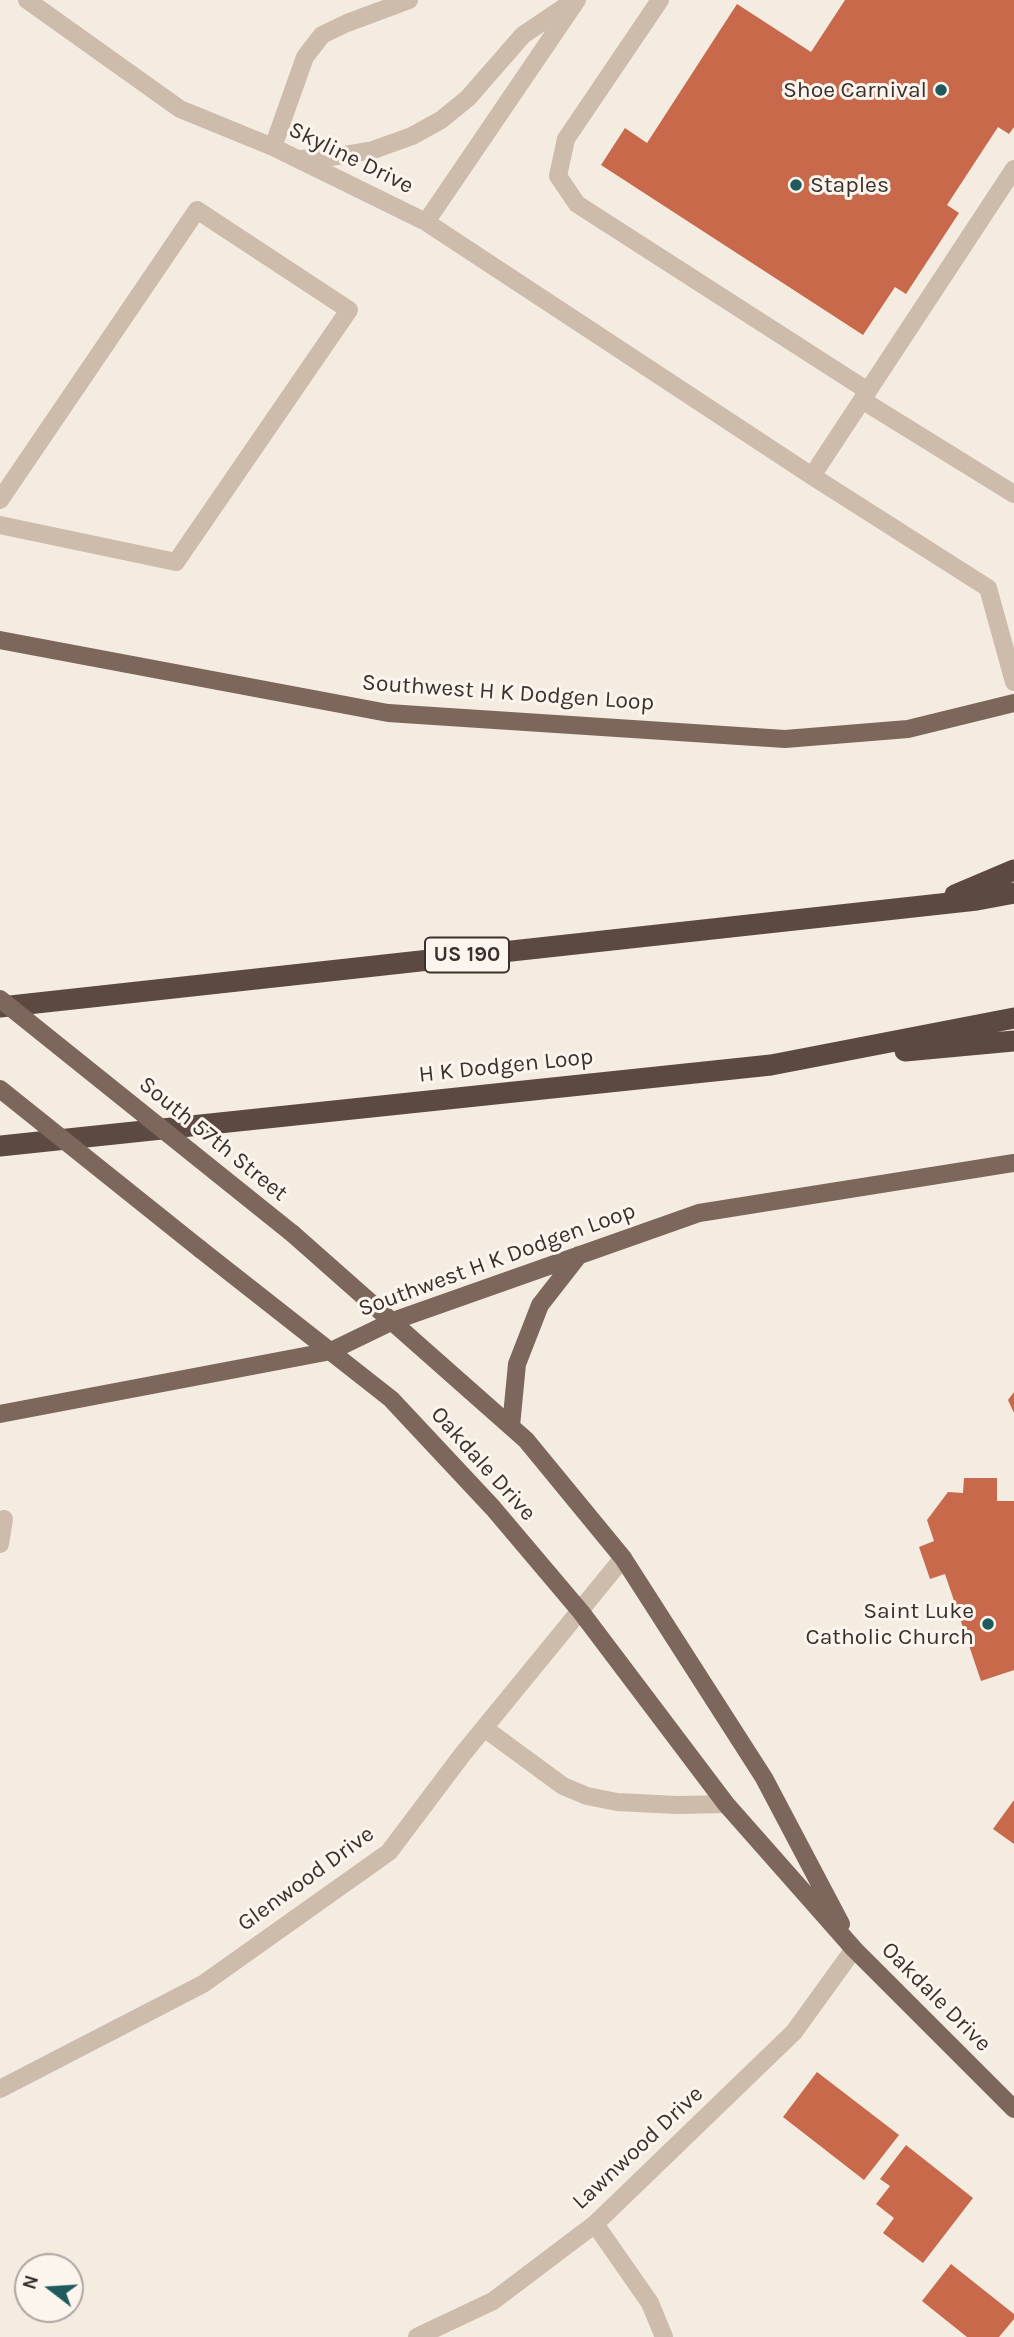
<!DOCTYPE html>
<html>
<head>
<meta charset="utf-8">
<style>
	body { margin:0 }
	#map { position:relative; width:1014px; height:2337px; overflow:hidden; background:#f4ebe1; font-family:Karla,sans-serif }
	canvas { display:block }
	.north { position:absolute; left:14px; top:2253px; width:70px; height:70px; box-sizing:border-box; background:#fbf5ee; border:2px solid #aea6a0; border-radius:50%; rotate:287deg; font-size:19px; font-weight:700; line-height:28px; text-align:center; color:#3b302b }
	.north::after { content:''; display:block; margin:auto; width:24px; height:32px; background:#1f5a5e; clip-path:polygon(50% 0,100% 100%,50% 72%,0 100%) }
</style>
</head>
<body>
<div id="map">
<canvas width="1014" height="2337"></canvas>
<div class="north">N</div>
</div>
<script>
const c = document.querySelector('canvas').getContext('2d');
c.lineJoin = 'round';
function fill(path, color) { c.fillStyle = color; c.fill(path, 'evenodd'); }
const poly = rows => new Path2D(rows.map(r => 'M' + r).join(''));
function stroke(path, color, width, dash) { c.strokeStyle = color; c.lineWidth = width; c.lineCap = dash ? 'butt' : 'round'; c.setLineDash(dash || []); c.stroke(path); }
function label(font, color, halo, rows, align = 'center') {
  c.font = font + ' Karla,sans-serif'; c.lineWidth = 6; c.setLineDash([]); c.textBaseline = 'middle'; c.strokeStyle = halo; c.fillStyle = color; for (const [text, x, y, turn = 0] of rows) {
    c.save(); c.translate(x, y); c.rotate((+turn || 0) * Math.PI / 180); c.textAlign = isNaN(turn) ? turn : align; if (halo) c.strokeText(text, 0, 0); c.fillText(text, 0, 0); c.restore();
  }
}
const building = poly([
	[845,0,1014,0,1014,127,1009,134,998,127,947,205,959,213,906,294,895,287,863,335,601,165,625,128,647,143,737,4,811,52],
	[1014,1392,1014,1413,1008,1400],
	[964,1478,997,1478,997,1501,1014,1501,1014,1670,981,1681,945,1574,930,1579,919,1547,934,1541,927,1520,948,1492,963,1493],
	[1014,1800,1014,1844,993,1829],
	[817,2072,899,2135,864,2180,783,2117],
	[906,2145,973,2198,923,2263,883,2233,894,2218,876,2204,890,2186,880,2179],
	[951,2264,1014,2314,1014,2319,999,2337,967,2337,922,2301]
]);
const minor = poly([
	[27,0,180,109,273,147,426,222,577,0],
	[660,0,566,139,558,176,577,204,868,391],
	[273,147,305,57,322,35,347,23,409,0],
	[300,159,332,157,373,150,412,136,441,120,468,98,523,35,569,4],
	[426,222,812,476,988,588,1014,682],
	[862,400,1014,494],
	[812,476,1014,169],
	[0,500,197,210,349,310,176,562,0,525],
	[0,1544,4,1519],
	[484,1728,563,1786,587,1796,617,1802,677,1805,726,1804],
	[0,2089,203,1984,389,1852,462,1755,623,1558],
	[595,2224,650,2303,664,2337],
	[417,2337,493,2301,595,2224,794,2032,854,1949]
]);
const major = poly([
	[0,640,388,713,785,739,908,729,1014,703],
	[293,1234,526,1440,623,1558,764,1778,841,1924],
	[200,1249,391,1399,493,1508,581,1612,726,1804,854,1949,1014,2109],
	[0,1414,331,1351,393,1321,699,1213,1014,1163],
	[511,1426,517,1364,540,1305,579,1255]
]);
const highway = poly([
	[955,895,1014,870],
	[0,1007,977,900,1014,893],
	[905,1051,1014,1041],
	[0,1146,771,1065,1014,1018]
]);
const majorBridge = poly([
	[0,999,293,1234],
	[0,1089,200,1249]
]);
const markers = [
	[941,90,7,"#1f5a5e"],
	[796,185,7,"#1f5a5e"],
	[988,1624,7,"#1f5a5e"]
];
const shields = [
	[467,955,84]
];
const shieldNames = [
	["US 190",467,955]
];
const poiNames = [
	["Shoe Carnival",927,90],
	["Staples",810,185,"left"],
	["Saint Luke",974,1611],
	["Catholic Church",974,1637]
];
const streetNames = [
	["Skyline Drive",351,158,26],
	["Southwest H K Dodgen Loop",508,693,4],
	["H K Dodgen Loop",506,1066,-6],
	["South 57th Street",213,1139,39],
	["Southwest H K Dodgen Loop",497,1260,-20],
	["Oakdale Drive",483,1464,48],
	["Glenwood Drive",306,1879,-36],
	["Oakdale Drive",936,1997,45],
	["Lawnwood Drive",638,2148,-43]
];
fill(building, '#c8694b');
stroke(minor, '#cdbbac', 18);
stroke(major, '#7d675c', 18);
stroke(highway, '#5c4a42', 21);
stroke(majorBridge, '#7d675c', 18);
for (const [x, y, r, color] of markers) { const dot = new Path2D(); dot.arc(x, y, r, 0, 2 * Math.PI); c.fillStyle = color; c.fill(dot); stroke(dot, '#fbf5ee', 2.5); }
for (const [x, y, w] of shields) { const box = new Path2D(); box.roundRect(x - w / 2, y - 17.5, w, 35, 5); c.fillStyle = '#fbf5ee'; c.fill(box); stroke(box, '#3b302b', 2); }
label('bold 21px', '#3b302b', null, shieldNames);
label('23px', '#3b302b', '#fbf5ee', poiNames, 'right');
label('23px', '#3b302b', '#fbf5ee', streetNames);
</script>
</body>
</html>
